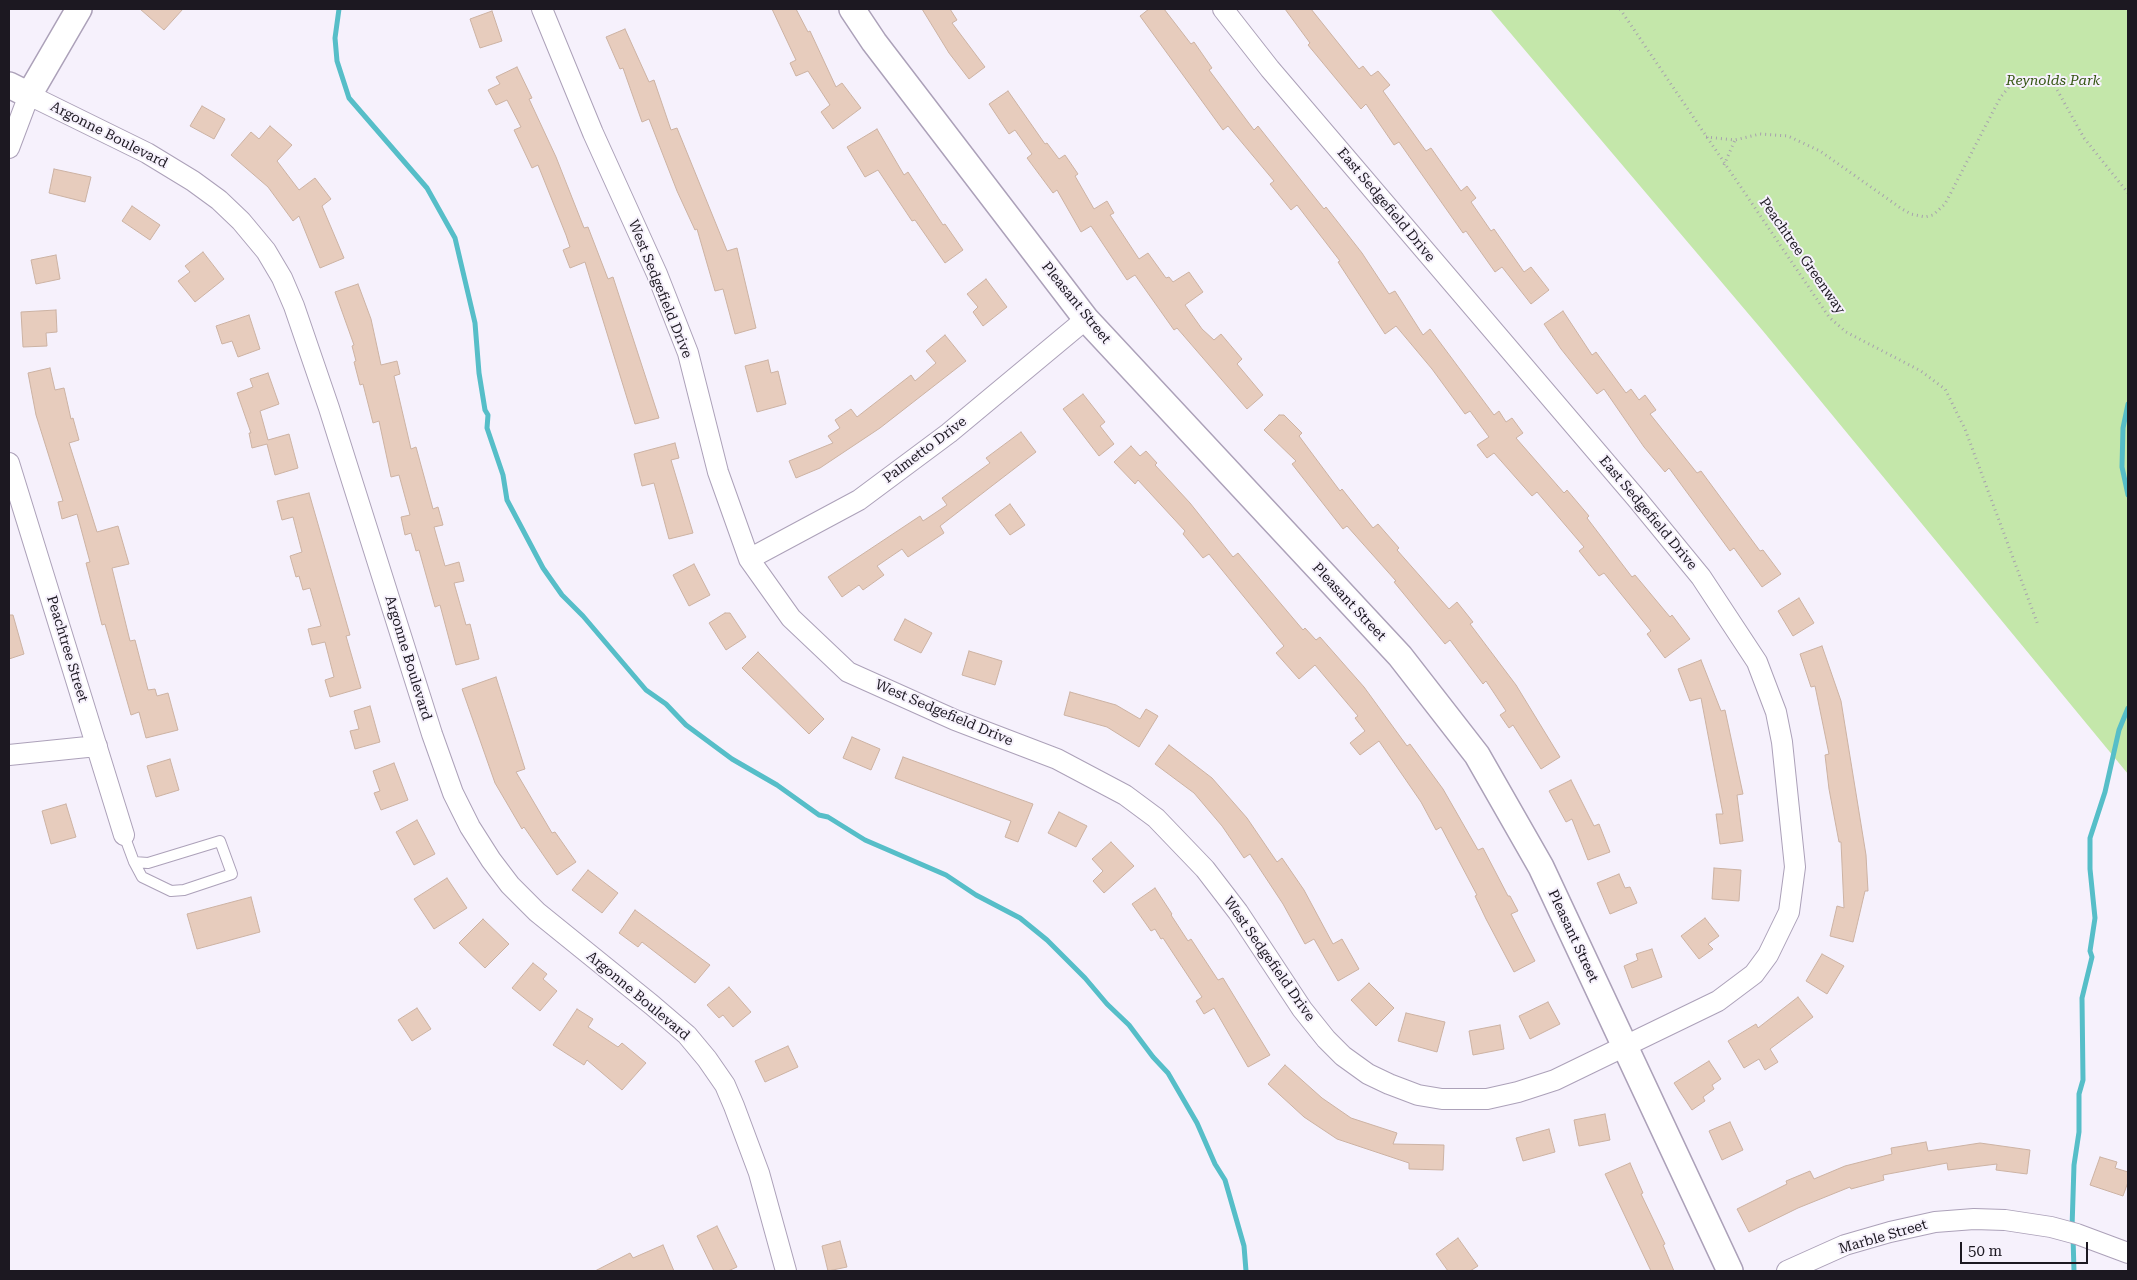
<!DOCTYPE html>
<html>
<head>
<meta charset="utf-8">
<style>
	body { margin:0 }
	#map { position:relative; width:2137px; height:1280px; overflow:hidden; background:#f6f1fc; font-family:"Roboto Serif",serif }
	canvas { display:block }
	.frame { position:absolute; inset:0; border:10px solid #1c1821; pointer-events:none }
	.scale { position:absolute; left:1960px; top:1242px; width:128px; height:22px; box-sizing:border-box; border:2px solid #1c1821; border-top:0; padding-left:6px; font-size:15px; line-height:18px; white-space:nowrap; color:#1c1821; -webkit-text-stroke:4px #f6f1fc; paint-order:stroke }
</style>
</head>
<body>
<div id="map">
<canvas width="2137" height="1280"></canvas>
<div class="frame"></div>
<div class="scale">50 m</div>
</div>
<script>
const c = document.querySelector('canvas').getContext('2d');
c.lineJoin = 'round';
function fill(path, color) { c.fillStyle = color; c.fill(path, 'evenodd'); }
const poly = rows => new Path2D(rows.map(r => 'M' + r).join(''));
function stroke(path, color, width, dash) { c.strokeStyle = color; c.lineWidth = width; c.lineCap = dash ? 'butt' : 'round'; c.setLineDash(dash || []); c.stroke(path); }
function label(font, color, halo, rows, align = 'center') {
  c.font = font + ' "Roboto Serif",serif'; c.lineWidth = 4; c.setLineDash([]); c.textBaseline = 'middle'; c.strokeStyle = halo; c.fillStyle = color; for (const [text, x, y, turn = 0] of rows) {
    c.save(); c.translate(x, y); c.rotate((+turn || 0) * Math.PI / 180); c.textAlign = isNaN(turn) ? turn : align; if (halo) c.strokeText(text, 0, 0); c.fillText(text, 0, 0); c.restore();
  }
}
const green = poly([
	[1490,9,2128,9,2128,774,1763,331]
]);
const stream = poly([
	[339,9,335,38,337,61,349,98,427,188,455,238,475,323,479,373,485,410,488,415,487,428,503,475,507,500,543,568,562,595,583,616,646,690,666,704,686,725,732,759,777,785,819,815,828,817,865,840,946,875,976,895,1020,918,1047,940,1085,978,1107,1004,1129,1025,1153,1057,1168,1073,1197,1123,1215,1164,1225,1180,1244,1246,1246,1271],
	[2128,404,2123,428,2122,467,2128,495],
	[2072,1228,2074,1165,2079,1132,2079,1094,2083,1080,2082,998,2092,957,2090,951,2095,918,2090,869,2090,838,2105,792,2119,730,2128,708],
	[2073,1237,2074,1271]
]);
const building = poly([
	[140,9,183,9,164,30,140,9],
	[772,9,796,9,808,32,810,31,836,87,842,83,861,108,833,129,821,112,830,105,808,71,796,76,790,63,796,60,772,9],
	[922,9,950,9,957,20,952,23,985,67,969,79,949,53,922,9],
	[1149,9,1164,9,1191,44,1194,42,1212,68,1209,70,1254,130,1258,126,1324,209,1326,207,1362,253,1389,294,1395,291,1423,335,1430,329,1494,415,1499,411,1506,422,1512,418,1523,433,1516,438,1564,493,1567,490,1589,516,1587,518,1632,577,1635,575,1670,617,1672,615,1690,639,1665,658,1647,634,1651,631,1604,573,1599,576,1579,551,1584,547,1537,492,1532,496,1494,453,1487,458,1477,445,1489,437,1470,411,1465,414,1432,369,1396,326,1385,334,1338,262,1340,261,1297,205,1291,210,1270,184,1274,181,1228,126,1223,130,1140,16,1149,9],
	[1285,9,1311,9,1359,69,1363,66,1371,76,1378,71,1390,85,1383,91,1426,151,1431,148,1461,191,1467,186,1476,198,1471,202,1491,231,1494,229,1524,272,1531,267,1549,290,1531,304,1502,267,1495,272,1466,231,1463,233,1399,142,1394,145,1366,104,1361,109,1308,45,1310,43,1285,9],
	[492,11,502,41,480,48,470,19,492,11],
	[625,29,649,82,654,80,671,130,677,128,727,251,737,248,756,328,735,334,723,289,715,291,697,229,695,230,677,191,649,119,642,122,623,68,620,69,606,37,625,29],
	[517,67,532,98,529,99,556,157,584,228,588,227,608,279,613,277,659,418,635,424,585,262,570,268,563,250,570,247,566,235,538,165,532,168,514,130,521,127,507,100,496,105,488,90,500,84,496,77,517,67],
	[1008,91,1045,144,1047,143,1059,159,1065,155,1078,174,1075,176,1094,209,1107,201,1114,213,1110,215,1139,259,1148,253,1166,278,1169,277,1173,282,1189,272,1203,292,1185,305,1202,329,1214,340,1221,334,1242,359,1237,364,1263,395,1247,409,1177,328,1174,330,1135,275,1127,280,1091,226,1081,232,1057,190,1053,193,1027,158,1032,154,1015,130,1009,134,989,104,1008,91],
	[202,106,225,119,214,139,190,126,202,106],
	[270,126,292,145,277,161,299,190,315,178,331,199,322,206,344,258,320,268,299,216,293,221,268,187,231,155,251,132,259,139,270,126],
	[877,129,904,175,908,172,943,225,945,224,963,250,945,263,915,220,912,221,878,170,865,177,847,147,877,129],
	[54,169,91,177,85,202,49,193,54,169],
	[132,206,160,225,150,240,122,221,132,206],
	[203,252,224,279,195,302,178,281,190,272,185,266,203,252],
	[56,255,60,279,36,284,31,260,56,255],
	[986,279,1007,307,983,326,973,312,978,307,967,294,986,279],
	[358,284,371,319,381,365,397,361,400,374,394,376,411,449,416,447,433,509,438,507,443,525,434,527,445,566,459,562,464,581,454,583,466,625,470,624,479,659,456,665,440,605,435,607,419,550,416,551,411,533,405,535,401,517,410,515,399,475,391,477,379,421,373,423,363,384,360,385,354,362,356,361,352,346,354,345,335,292,358,284],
	[56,310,57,332,46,333,47,346,23,347,21,312,56,310],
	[1563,311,1592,355,1596,352,1626,393,1631,389,1639,400,1645,395,1656,410,1650,414,1697,473,1701,471,1760,551,1763,550,1781,574,1762,587,1734,548,1730,551,1669,468,1665,472,1644,447,1604,389,1597,394,1561,349,1544,324,1563,311],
	[249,315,260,349,238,357,232,341,222,344,216,326,249,315],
	[945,335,966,361,880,428,820,468,796,478,789,461,833,443,828,436,840,428,835,420,851,409,857,417,911,375,915,381,936,363,926,351,945,335],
	[768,360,771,373,778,371,786,404,757,412,745,366,768,360],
	[50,368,55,390,64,388,71,419,73,418,79,440,69,443,97,532,118,526,129,564,112,568,130,641,135,640,148,690,155,689,157,696,168,693,178,730,146,738,139,712,131,715,105,624,102,625,86,563,90,562,77,514,62,519,58,502,63,501,36,415,28,373,50,368],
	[268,373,279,404,260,411,268,440,289,434,298,468,275,475,267,444,252,448,249,433,251,433,237,393,253,387,250,379,268,373],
	[1083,394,1105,422,1100,426,1114,444,1099,456,1063,409,1083,394],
	[1279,415,1284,415,1302,433,1299,436,1340,491,1342,489,1373,528,1378,524,1399,548,1397,550,1449,609,1457,602,1473,622,1470,624,1516,685,1560,757,1541,769,1513,725,1509,728,1500,715,1506,711,1486,681,1483,684,1450,640,1445,644,1394,582,1396,581,1347,526,1343,529,1292,464,1296,461,1264,430,1279,415],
	[1021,432,1036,452,940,526,944,533,908,557,902,549,877,566,884,575,863,590,859,585,842,597,828,577,920,516,923,521,947,505,942,498,990,463,986,458,1021,432],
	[675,443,679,458,671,460,693,533,669,539,654,483,642,486,634,454,675,443],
	[1131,446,1140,456,1146,451,1157,463,1155,465,1190,503,1233,557,1238,553,1303,630,1305,628,1316,640,1320,637,1364,687,1407,746,1410,744,1443,789,1478,850,1483,848,1508,896,1510,896,1518,911,1511,914,1535,961,1514,972,1486,919,1475,896,1477,895,1441,827,1436,830,1421,802,1379,741,1360,755,1350,743,1365,731,1355,718,1358,716,1315,665,1299,679,1276,653,1284,646,1209,554,1203,558,1183,534,1185,531,1138,480,1135,484,1114,462,1131,446],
	[309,493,350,635,346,636,361,688,330,697,325,680,334,677,325,642,312,645,308,629,321,626,310,588,303,590,299,576,296,577,290,556,302,552,293,517,282,520,277,501,309,493],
	[1010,504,1025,525,1010,535,995,515,1010,504],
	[694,564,710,595,689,606,673,575,694,564],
	[1799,598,1814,623,1793,636,1778,611,1799,598],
	[725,613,730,613,746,637,726,650,709,623,725,613],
	[9,615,13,615,24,654,9,659,9,615],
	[905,619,932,633,921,653,894,640,905,619],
	[1822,646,1841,701,1866,855,1868,891,1865,891,1853,942,1830,936,1837,906,1844,908,1841,842,1839,842,1829,789,1825,755,1829,754,1815,686,1811,687,1800,654,1822,646],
	[969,651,1002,661,995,685,962,675,969,651],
	[758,652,824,719,809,734,742,668,758,652],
	[1701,660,1721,711,1725,710,1743,794,1737,795,1743,841,1720,844,1716,814,1723,814,1701,698,1690,701,1678,669,1701,660],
	[496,677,525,769,516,772,552,833,555,832,576,862,557,875,524,827,522,829,495,783,462,689,496,677],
	[1070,692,1116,705,1140,719,1146,709,1158,716,1139,747,1107,727,1064,715,1070,692],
	[370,706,380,742,355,749,350,731,359,729,354,711,370,706],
	[852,737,880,749,871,770,843,758,852,737],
	[1169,745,1212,778,1247,818,1277,862,1282,858,1304,890,1333,944,1342,939,1359,969,1338,981,1314,939,1305,944,1283,904,1250,854,1244,858,1222,826,1194,793,1155,764,1169,745],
	[903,757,1033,804,1018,842,1005,837,1011,821,895,778,903,757],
	[170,759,179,790,156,797,147,766,170,759],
	[394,763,408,800,381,810,374,793,380,791,373,771,394,763],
	[1571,780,1594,826,1599,824,1610,852,1588,860,1572,819,1566,822,1549,791,1571,780],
	[66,804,76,837,51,844,42,811,66,804],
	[1059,812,1087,826,1076,847,1048,833,1059,812],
	[417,820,435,854,414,865,396,832,417,820],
	[1111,842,1134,866,1104,893,1093,881,1103,871,1092,859,1111,842],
	[1714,868,1741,870,1739,901,1712,899,1714,868],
	[588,870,618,893,602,913,572,890,588,870],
	[1619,874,1625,888,1630,887,1637,903,1610,914,1597,883,1619,874],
	[447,878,467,908,434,929,414,899,447,878],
	[1155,888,1172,914,1171,915,1188,941,1191,939,1218,980,1223,978,1270,1055,1248,1067,1214,1008,1204,1014,1196,1001,1202,997,1163,938,1161,939,1155,929,1151,931,1132,904,1155,888],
	[251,897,260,932,197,949,187,914,251,897],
	[635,910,710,965,695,983,642,942,638,947,619,933,635,910],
	[1705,918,1719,936,1708,944,1713,949,1699,959,1681,936,1705,918],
	[483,919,509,944,485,968,459,943,483,919],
	[1652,949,1662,977,1632,988,1624,966,1638,960,1636,954,1652,949],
	[1822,954,1844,966,1827,994,1806,981,1822,954],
	[533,963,547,974,543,979,557,991,540,1011,512,988,533,963],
	[1369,983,1394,1008,1376,1026,1351,1000,1369,983],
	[729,987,751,1012,733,1027,723,1015,719,1018,707,1005,729,987],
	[1798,997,1813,1017,1770,1049,1778,1062,1765,1070,1759,1059,1744,1068,1728,1041,1756,1024,1758,1028,1798,997],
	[1548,1002,1560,1024,1530,1039,1519,1016,1548,1002],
	[417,1008,431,1029,412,1041,398,1020,417,1008],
	[577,1009,593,1019,588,1027,618,1047,622,1043,646,1063,622,1090,587,1060,584,1065,553,1045,577,1009],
	[1406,1013,1445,1022,1437,1052,1398,1041,1406,1013],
	[1500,1025,1504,1049,1473,1055,1469,1031,1500,1025],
	[788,1046,798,1067,765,1082,755,1061,788,1046],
	[1709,1061,1721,1079,1712,1085,1714,1089,1703,1097,1705,1101,1692,1110,1674,1083,1709,1061],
	[1285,1065,1322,1098,1351,1118,1397,1133,1393,1144,1444,1145,1443,1170,1409,1169,1409,1163,1337,1139,1304,1117,1268,1084,1285,1065],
	[1605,1114,1610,1140,1579,1146,1574,1120,1605,1114],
	[1730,1122,1743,1150,1722,1160,1709,1131,1730,1122],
	[1549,1129,1555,1152,1523,1161,1516,1138,1549,1129],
	[1926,1142,1928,1151,1980,1143,2030,1150,2027,1174,1996,1170,1997,1164,1948,1170,1947,1163,1883,1175,1884,1180,1851,1189,1850,1187,1798,1208,1749,1232,1737,1209,1787,1184,1786,1181,1810,1171,1814,1179,1845,1166,1892,1154,1891,1148,1926,1142],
	[2100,1157,2117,1162,2115,1168,2128,1172,2128,1182,2123,1196,2090,1185,2100,1157],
	[1630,1163,1643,1193,1641,1194,1665,1244,1663,1245,1674,1271,1651,1271,1605,1174,1630,1163],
	[717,1226,737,1267,728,1271,714,1271,697,1236,717,1226],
	[1458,1238,1478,1266,1470,1271,1448,1271,1436,1254,1458,1238],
	[840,1241,847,1267,828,1271,822,1246,840,1241],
	[663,1245,674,1271,595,1271,630,1253,633,1258,663,1245]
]);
const path = poly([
	[1620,9,1829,317,1846,332,1921,371,1945,389,1965,429,2038,625],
	[1706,137,1735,140,1760,134,1788,136,1820,151,1902,209,1911,214,1925,217,1933,215,1945,204,2000,98,2009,87,2027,79,2037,79,2055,86,2084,138,2128,193],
	[1724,165,1735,140]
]);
const service = poly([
	[124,835,134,862,142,877,171,891,184,890,232,874,220,841,148,863,134,862]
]);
const minor = poly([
	[542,9,593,133,657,274,688,353,718,472,749,559,791,618,848,672,955,720,1057,759,1125,795,1156,818,1205,869,1238,912,1302,1009,1326,1039,1343,1056,1368,1074,1389,1084,1418,1095,1442,1099,1487,1099,1518,1092,1555,1080,1718,1001,1754,974,1768,955,1789,912,1795,867,1782,742,1776,712,1757,662,1701,577,1637,499,1270,69,1223,9],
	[9,148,29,95,147,153,193,181,219,200,241,221,266,251,282,278,294,306,329,408,432,734,453,793,470,827,491,860,510,885,537,912,652,1005,687,1035,707,1059,725,1085,734,1106,759,1173,786,1271],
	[9,463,124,835],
	[749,559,859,500,949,433,1086,319],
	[9,755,97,746],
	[1787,1271,1845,1245,1890,1232,1935,1222,1974,1219,2005,1220,2051,1227,2077,1234,2128,1253]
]);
const tertiary = poly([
	[852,9,874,42,1086,319,1400,656,1477,755,1541,867,1730,1271],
	[9,85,29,95,79,9]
]);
const parkNames = [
	["Reynolds Park",2053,81]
];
const streetNames = [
	["Argonne Boulevard",109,135,27],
	["East Sedgefield Drive",1386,205,50],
	["Peachtree Greenway",1802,256,55],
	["West Sedgefield Drive",660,289,68],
	["Pleasant Street",1076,303,51],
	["Palmetto Drive",925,450,-37],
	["East Sedgefield Drive",1648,513,50],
	["Pleasant Street",1349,602,47],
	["Peachtree Street",67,649,73],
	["Argonne Boulevard",408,658,73],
	["West Sedgefield Drive",944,713,23],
	["Pleasant Street",1573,936,65],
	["West Sedgefield Drive",1269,959,55],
	["Argonne Boulevard",638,996,40],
	["Marble Street",1883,1237,-16]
];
fill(green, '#c4e7aa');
stroke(stream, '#56bec8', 5);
fill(building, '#e7ccbd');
stroke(building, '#ccb2a3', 1);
stroke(service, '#aca1b9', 12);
stroke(minor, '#aca1b9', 22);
stroke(tertiary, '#aca1b9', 28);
stroke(path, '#a7a2ad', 3, [1, 4]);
stroke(service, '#fff', 10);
stroke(minor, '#fff', 20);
stroke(tertiary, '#fff', 25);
label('italic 14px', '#335410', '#f6f1fc', parkNames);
label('14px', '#1c1821', '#f6f1fc', streetNames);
</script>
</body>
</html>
